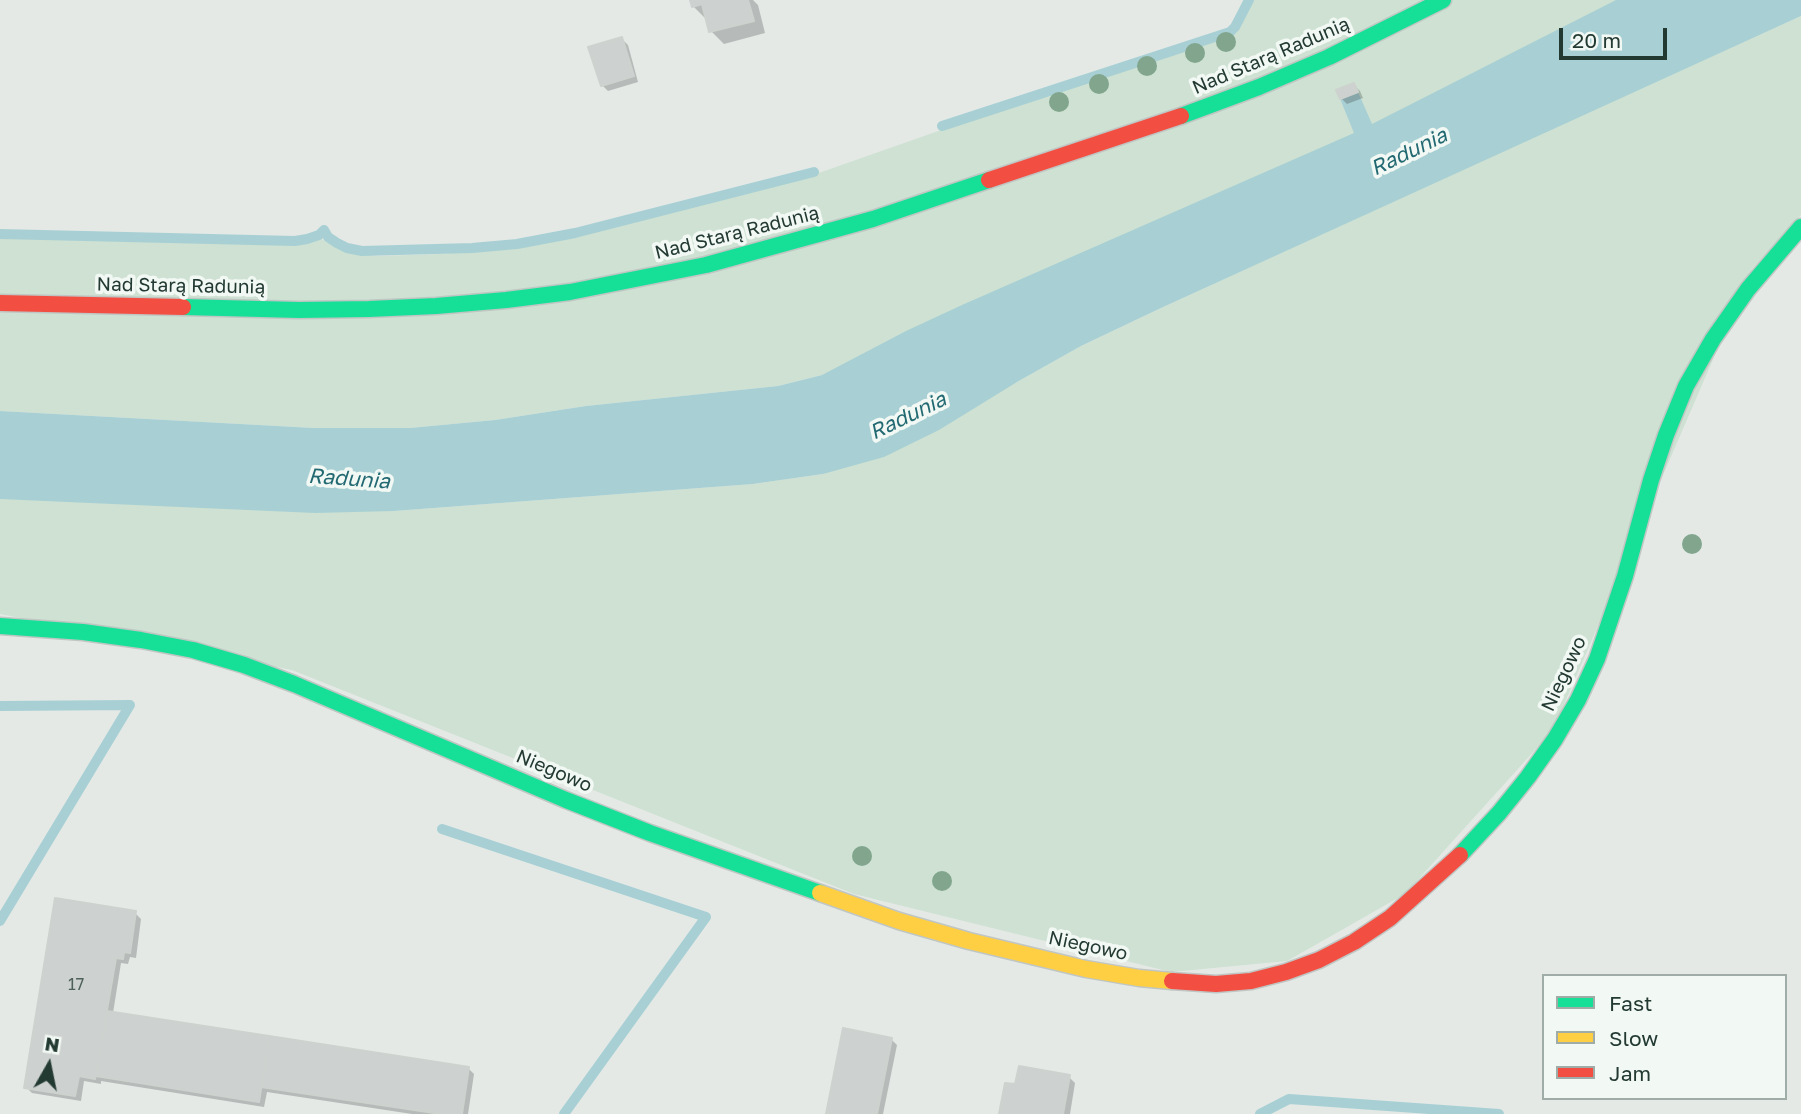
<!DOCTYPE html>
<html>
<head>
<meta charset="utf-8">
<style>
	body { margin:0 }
	#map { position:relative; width:1801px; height:1114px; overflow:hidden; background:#e4e9e6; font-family:"Golos Text",sans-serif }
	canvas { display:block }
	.legend { position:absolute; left:1542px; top:974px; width:245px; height:126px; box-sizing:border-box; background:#f2f8f4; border:2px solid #9faca7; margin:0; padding:9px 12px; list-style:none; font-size:21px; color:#233a33 }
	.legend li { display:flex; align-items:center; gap:14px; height:35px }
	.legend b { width:35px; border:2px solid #9faca7 }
	.north { position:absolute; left:14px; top:1030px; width:70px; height:70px; -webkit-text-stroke:5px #f2f8f4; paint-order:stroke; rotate:9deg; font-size:19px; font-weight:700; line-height:28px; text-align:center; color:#233a33 }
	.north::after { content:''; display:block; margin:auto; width:24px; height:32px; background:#233a33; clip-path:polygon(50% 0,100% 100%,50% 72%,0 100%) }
	.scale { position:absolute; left:1559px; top:28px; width:108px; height:32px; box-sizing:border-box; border:4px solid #233a33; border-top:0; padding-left:9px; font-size:21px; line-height:24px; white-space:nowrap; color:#233a33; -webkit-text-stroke:5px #f2f8f4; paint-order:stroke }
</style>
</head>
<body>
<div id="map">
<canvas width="1801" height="1114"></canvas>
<ul class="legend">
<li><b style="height:9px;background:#16e098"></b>Fast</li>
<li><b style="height:9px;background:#ffcf43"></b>Slow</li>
<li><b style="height:9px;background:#f24e42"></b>Jam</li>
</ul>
<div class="north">N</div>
<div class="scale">20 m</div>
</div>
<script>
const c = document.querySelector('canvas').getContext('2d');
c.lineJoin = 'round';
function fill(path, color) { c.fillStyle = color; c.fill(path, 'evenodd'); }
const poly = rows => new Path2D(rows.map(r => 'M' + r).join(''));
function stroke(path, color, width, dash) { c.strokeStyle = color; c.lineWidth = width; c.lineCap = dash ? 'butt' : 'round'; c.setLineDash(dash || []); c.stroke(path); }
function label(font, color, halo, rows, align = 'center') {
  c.font = font + ' "Golos Text",sans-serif'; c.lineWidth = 7; c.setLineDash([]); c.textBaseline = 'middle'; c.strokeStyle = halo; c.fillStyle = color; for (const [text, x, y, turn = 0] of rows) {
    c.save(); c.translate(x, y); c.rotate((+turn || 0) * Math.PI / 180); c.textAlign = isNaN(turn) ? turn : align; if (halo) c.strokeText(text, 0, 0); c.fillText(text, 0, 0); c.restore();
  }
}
const green = poly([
	[1254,0,1666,0,822,375,778,386,586,406,495,420,410,428,314,428,0,411,0,238,294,245,312,241,319,238,342,249,358,254,378,256,440,254,506,249,573,237,816,174,944,129,1232,36,1237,32],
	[1354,83,1367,115,1351,125,1336,90],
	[1801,16,1801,215,1752,269,1553,730,1405,894,1287,961,1171,972,854,894,292,670,0,614,0,470,394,511,753,484,823,474,1017,382,1081,346,1161,308,1440,180,1444,166,1646,86]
]);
const water = poly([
	[1616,0,1801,0,1801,16,1161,308,1081,346,1017,382,939,430,884,457,823,474,753,484,394,511,315,513,0,499,0,411,314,428,410,428,495,420,586,406,778,386,822,375,906,331,962,305,1354,133,1340,99,1358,92,1372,124]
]);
const shadow = poly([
	[692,0,753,0,758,5,765,33,724,44,711,31,706,19,693,6],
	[622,39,628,45,638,82,608,91,602,85],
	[1354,85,1360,91,1363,98,1347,104,1341,98,1338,91],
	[135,913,141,919,136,958,130,957,128,964,121,963,113,1013,468,1068,474,1074,468,1114,412,1114,267,1092,264,1107,101,1081,101,1084,84,1081,81,1101,32,1093,26,1087],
	[891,1039,897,1045,883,1114,828,1114],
	[1069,1077,1075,1083,1070,1114,1001,1114]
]);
const stream = poly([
	[942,126,1230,32,1235,27,1249,0],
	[0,234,295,241,307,239,319,235,324,230,328,237,337,243,347,248,362,251,472,248,517,244,575,233,814,172],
	[0,706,130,705,0,921],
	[442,829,706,917,564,1114],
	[1260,1114,1289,1099,1499,1114]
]);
const building = poly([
	[690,0,748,0,754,21,709,32,702,4,692,7,690,0],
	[622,37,634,76,601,86,588,47,622,37],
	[1354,83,1358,92,1340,99,1336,90,1354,83],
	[55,898,136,911,130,953,124,952,123,959,116,958,95,1079,79,1076,75,1096,24,1088,55,898],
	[107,1011,269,1036,259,1102,96,1076,107,1011],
	[843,1028,892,1038,877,1114,826,1114,843,1028],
	[269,1036,469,1067,462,1114,441,1114,261,1087,269,1036],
	[1019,1066,1070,1075,1063,1114,999,1114,1005,1083,1015,1084,1019,1066]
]);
const fast = poly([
	[1181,116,1259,87,1329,57,1443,0],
	[183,307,299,310,369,309,436,306,506,300,570,292,706,265,873,219,989,180],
	[0,626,83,632,141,640,193,650,244,665,294,684,566,800,650,833,820,893],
	[1460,855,1499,813,1528,777,1555,739,1578,700,1597,659,1625,576,1651,480,1666,435,1686,386,1713,339,1748,289,1801,227]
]);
const slow = poly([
	[820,893,899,921,969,941,1086,969,1139,978,1172,981]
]);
const jam = poly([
	[989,180,1181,116],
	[0,303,183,307],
	[1172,981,1216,984,1251,981,1286,972,1319,960,1354,942,1390,918,1460,855]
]);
const trees = [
	[1226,42],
	[1195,53],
	[1147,66],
	[1099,84],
	[1059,102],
	[1692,544],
	[862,856],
	[942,881]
];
const numberNames = [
	["17",76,985]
];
const streetNames = [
	["Nad Starą Radunią",1271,56,-23],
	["Nad Starą Radunią",737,233,-14],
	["Nad Starą Radunią",181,286,1],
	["Niegowo",1564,674,-65],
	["Niegowo",554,771,23],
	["Niegowo",1088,946,12]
];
const waterNames = [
	["Radunia",1409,152,-26],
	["Radunia",908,416,-26],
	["Radunia",349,479,4]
];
fill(green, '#cee1d2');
fill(water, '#a8d0d4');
fill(shadow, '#0003');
stroke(stream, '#a8d0d4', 10);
fill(building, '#cdd1cf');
stroke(building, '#cdd2cf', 2);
stroke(fast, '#c0c6c3', 19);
stroke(slow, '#c0c6c3', 19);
stroke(jam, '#c0c6c3', 19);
stroke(fast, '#16e098', 16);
stroke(slow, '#ffcf43', 16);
stroke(jam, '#f24e42', 16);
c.fillStyle = '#81a58d';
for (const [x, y] of trees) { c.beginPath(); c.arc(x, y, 10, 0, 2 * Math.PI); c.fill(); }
label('16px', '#4e605b', null, numberNames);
label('19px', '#233a33', '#f2f8f4', streetNames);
label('italic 21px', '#226972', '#f2f8f4', waterNames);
</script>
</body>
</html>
